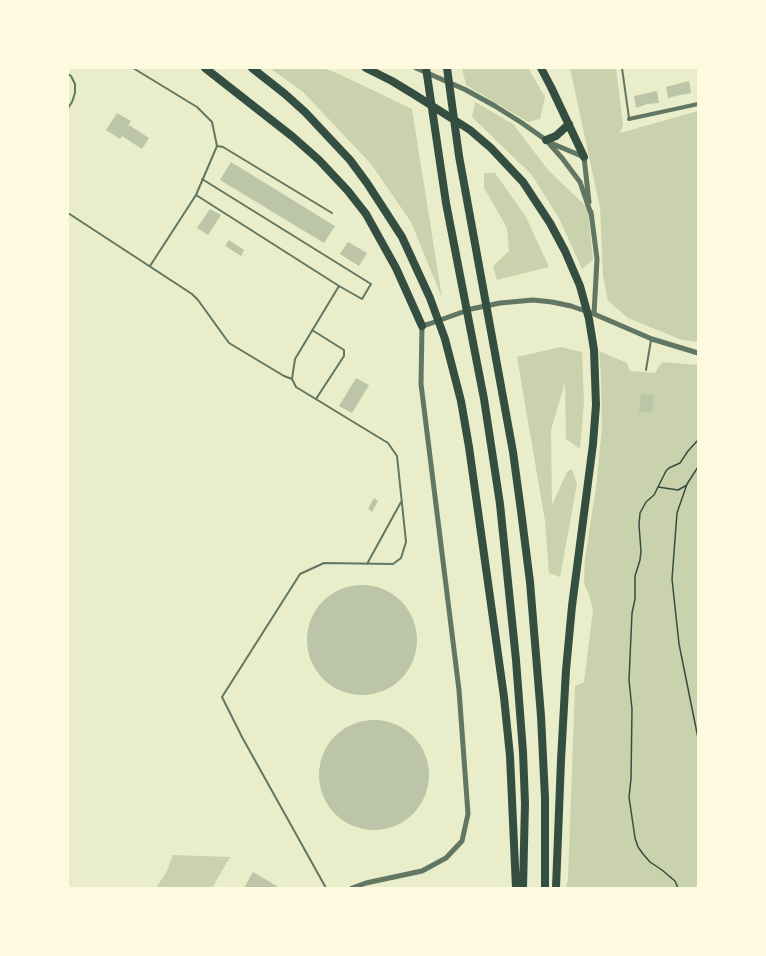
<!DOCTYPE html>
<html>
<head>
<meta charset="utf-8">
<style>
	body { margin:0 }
	#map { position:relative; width:766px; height:956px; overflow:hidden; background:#e9edc9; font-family:Cabin,sans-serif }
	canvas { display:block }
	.frame { position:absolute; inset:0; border:69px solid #fefae0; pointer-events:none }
</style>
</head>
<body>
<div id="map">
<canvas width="766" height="956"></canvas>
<div class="frame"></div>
</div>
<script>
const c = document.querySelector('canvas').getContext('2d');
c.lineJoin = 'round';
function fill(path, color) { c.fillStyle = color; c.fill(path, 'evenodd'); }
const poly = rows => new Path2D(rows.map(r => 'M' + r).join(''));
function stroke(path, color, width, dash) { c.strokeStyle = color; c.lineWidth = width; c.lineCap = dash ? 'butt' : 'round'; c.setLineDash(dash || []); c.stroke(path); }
const green = poly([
	[270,68,323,68,339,74,412,109,442,298,411,222,371,164,303,92],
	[462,68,528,68,545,97,540,119,528,122,466,85],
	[570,68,616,68,623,125,620,133,698,111,698,342,682,340,628,318,608,301,603,276,600,208],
	[475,102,513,124,548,170,588,208,593,260,582,269,559,218,531,174,472,117],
	[484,173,495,173,526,217,549,267,497,280,493,266,509,251,507,228,484,188],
	[561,347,582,352,584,402,580,449,566,439,565,383,551,430,552,505,567,472,572,469,577,484,560,577,549,573,545,521,517,357],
	[599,351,627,363,630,371,655,373,662,362,698,365,698,888,566,888,568,879,575,686,584,682,593,610,589,595,584,583,585,559,596,487,602,428,601,375],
	[173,855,230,857,212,888,156,888,167,871]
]);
const building = poly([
	[689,81,691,93,680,95,668,98,666,87],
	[657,91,659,103,647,104,636,108,634,96],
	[117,113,131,121,124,132,129,125,149,138,142,149,122,136,120,139,106,130],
	[231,162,335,226,324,243,220,180],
	[210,209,221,215,208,235,197,228],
	[229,240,244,250,241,256,225,246],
	[348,242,367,253,359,266,340,254],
	[356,378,369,385,352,413,339,406],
	[641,394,654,395,652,413,639,412],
	[374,498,378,501,372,512,368,509],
	'307 640a55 55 0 1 1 110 0a55 55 0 1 1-110 0Z',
	'319 775a55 55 0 1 1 110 0a55 55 0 1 1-110 0Z',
	[253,872,280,888,244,888]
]);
const path = poly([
	[698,467,687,484,677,513,672,579,679,644,698,738],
	[658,487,678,490,687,485],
	[678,888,675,881,662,870,650,862,643,854,638,847,635,838,629,797,631,779,632,709,629,680,632,613,635,599,635,576,640,560,641,551,639,525,640,513,646,502,654,495,666,471,669,468,680,463,688,451,698,440]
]);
const service = poly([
	[133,68,197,107,212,122,217,146,196,195,339,286,295,359,292,379,296,387,388,443,397,456,406,542,401,558,393,564,324,563,300,574,222,697,242,737,326,888],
	[622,68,629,118],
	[68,74,71,76,75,84,75,93,72,102,68,108],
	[217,146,223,147,332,213],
	[202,179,371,284,362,299,339,286],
	[68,213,192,294,198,300,229,343,284,376,292,379],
	[150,266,196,195],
	[312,330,344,350,344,356,316,399],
	[646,370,651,340],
	[367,564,401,502]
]);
const minor = poly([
	[629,119,698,104]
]);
const tertiary = poly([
	[416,68,466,90,495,106,522,123,546,140,562,158,580,182,591,214],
	[546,141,584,157,589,202],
	[591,212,597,259,594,314],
	[352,888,366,883,422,871,446,858,462,841,468,814,459,690,421,384,422,326,429,324,471,309,500,303,533,300,552,302,571,306,594,314,652,339,698,353]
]);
const motorway = poly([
	[205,68,293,137,319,160,348,191,366,214,396,268,422,326],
	[252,68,285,94,305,112,350,160,367,183,402,237,430,298,445,339,461,401,469,447,504,697,510,756,516,888],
	[366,68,392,81,415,95,470,130,491,148,523,182,550,223,565,251,580,286,589,319,594,350,596,405,593,444,572,606,566,670,561,760,556,888],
	[426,68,446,203,484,399,500,504,516,660,523,752,525,803,523,888],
	[447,68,459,156,513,452,521,511,530,582,541,716,545,798,545,888],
	[541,68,551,87,584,157],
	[546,140,556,136,569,124]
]);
fill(green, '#cad2ad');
fill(building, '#bcc5a7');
stroke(path, '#344e41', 1.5);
stroke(service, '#617663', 2);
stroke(minor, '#617663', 4);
stroke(tertiary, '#617663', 5);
stroke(motorway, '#344e41', 8);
</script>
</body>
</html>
